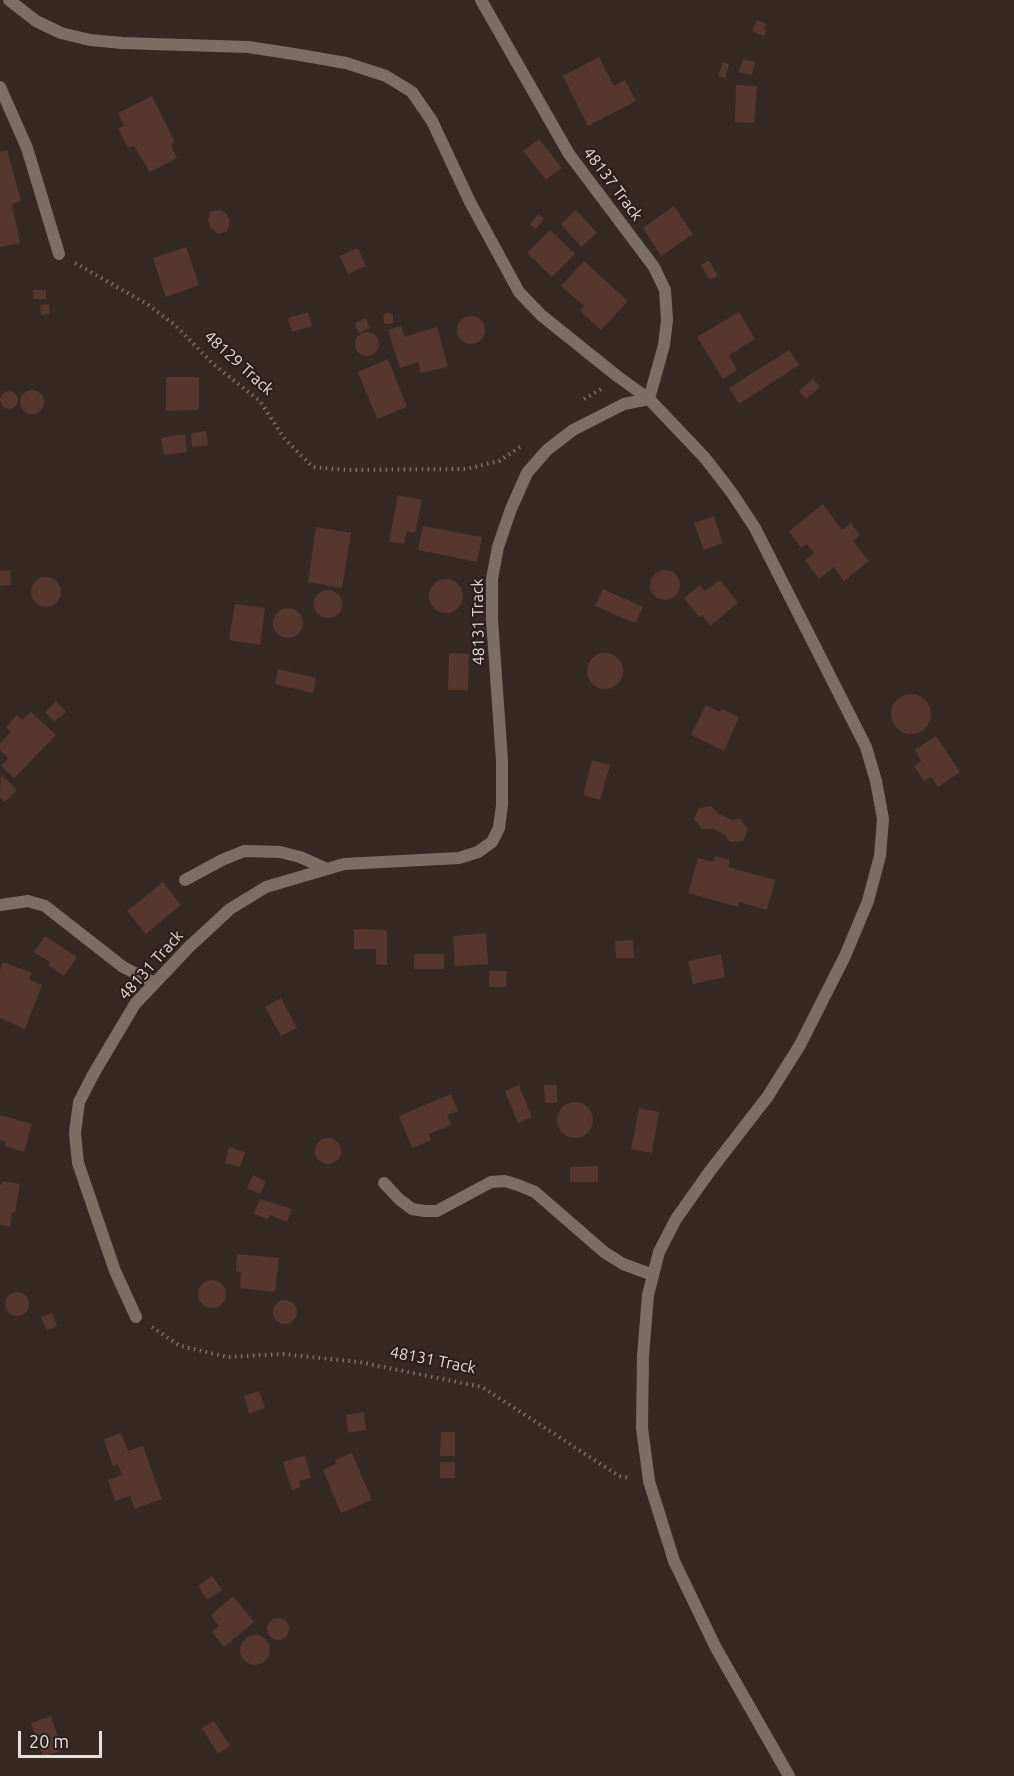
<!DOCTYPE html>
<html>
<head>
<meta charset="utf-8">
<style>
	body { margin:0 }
	#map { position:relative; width:1014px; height:1776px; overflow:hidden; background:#362924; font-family:Ubuntu,sans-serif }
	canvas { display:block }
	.scale { position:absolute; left:18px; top:1731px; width:84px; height:27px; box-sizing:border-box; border:3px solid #e7dedb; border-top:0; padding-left:8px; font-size:18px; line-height:21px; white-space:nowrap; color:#e7dedb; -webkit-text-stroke:4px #2b1f1b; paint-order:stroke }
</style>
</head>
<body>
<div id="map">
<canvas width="1014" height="1776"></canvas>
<div class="scale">20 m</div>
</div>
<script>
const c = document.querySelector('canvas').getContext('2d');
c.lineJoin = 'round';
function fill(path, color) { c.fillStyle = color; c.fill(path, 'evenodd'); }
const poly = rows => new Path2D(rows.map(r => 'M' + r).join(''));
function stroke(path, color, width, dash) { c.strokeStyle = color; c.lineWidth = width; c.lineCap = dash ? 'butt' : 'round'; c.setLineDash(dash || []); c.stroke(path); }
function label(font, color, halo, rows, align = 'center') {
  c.font = font + ' Ubuntu,sans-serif'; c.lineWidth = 4.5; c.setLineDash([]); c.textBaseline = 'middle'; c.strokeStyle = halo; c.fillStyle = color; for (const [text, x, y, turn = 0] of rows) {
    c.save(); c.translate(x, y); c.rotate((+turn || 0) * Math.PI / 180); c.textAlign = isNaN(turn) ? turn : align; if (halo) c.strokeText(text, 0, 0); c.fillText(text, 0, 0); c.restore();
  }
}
const building = poly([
	[757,20,766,24,764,29,767,30,764,36,752,31],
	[599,57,614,86,625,80,636,101,588,126,563,76],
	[743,59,755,62,752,75,739,72],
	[723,62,729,64,725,78,718,76],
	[736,85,757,86,754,123,735,122],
	[152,96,175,142,171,145,177,158,150,172,134,146,128,148,118,128,124,126,118,113],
	[539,139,562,168,546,180,523,151],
	[7,150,21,201,12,204,20,243,0,247,0,152],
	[674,206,693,234,661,256,643,228],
	[220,210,227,214,230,222,227,231,218,234,211,228,208,220,210,212],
	[576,210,597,233,581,247,561,224],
	[538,214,544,218,536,229,530,225],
	[550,230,575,254,552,277,527,253],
	[186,247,199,285,166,297,153,258],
	[358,248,366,266,348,274,340,256],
	[709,260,718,276,710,280,701,265],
	[584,261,628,301,601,330,580,311,584,306,561,286],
	[33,290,46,290,46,299,33,299],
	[49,304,50,314,41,315,40,305],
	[308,312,312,326,292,332,288,318],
	[387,312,393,315,393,323,389,324,384,323,383,315],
	[739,312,755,339,729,355,737,370,723,379,697,337],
	'457 330a14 14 0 1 1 28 0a14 14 0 1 1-28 0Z',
	[366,318,370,328,358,333,355,323],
	[401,326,405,337,437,327,448,367,421,373,418,362,400,368,388,330],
	'355 344a12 12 0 1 1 24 0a12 12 0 1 1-24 0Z',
	[789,350,799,365,739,404,729,388],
	[388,359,407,407,377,419,358,372],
	[166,377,199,377,199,410,166,411],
	[813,379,820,387,806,399,799,391],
	'20 402a12 12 0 1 1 24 0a12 12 0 1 1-24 0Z',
	'0 400a9 9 0 1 1 18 0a9 9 0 1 1-18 0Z',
	[206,431,208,445,192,447,191,433],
	[185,434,187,452,164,455,161,438],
	[398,495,422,500,415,533,407,531,404,544,389,542],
	[823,504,842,530,851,523,860,535,853,541,869,561,844,581,834,567,819,579,805,560,814,553,807,544,801,548,789,531],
	[714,516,723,543,704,550,694,523],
	[423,526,482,537,477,562,418,550],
	[316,527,351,533,342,588,308,582],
	[10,570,11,585,0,586,0,571],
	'650 585a15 15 0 1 1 30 0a15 15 0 1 1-30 0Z',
	'31 592a15 15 0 1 1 30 0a15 15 0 1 1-30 0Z',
	'429 596a17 17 0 1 1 34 0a17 17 0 1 1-34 0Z',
	[720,580,738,603,710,626,702,615,699,617,684,598,700,585,705,591],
	[603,589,643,607,635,623,595,606],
	'314 604a14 14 0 1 1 28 0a14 14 0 1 1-28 0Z',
	[235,604,265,608,260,645,229,640],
	'273 623a15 15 0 1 1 30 0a15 15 0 1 1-30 0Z',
	[449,653,469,654,468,690,448,690],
	'587 671a18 18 0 1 1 36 0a18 18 0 1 1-36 0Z',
	[278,669,316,678,313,693,275,684],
	'891 714a20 20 0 1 1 40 0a20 20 0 1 1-40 0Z',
	[56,701,66,712,54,722,45,712],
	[706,705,720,712,722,709,739,717,724,751,691,735],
	[31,712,56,735,14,778,1,766,8,758,0,750,0,743,11,732,6,727,17,715,22,720],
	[936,736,960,772,938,787,931,777,924,781,914,766,921,761,915,750],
	[592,760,610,765,600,800,583,795],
	[1,774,17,790,5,802,0,797],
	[711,806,719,814,732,820,740,819,748,829,743,841,730,842,724,834,713,829,702,829,694,819,699,808],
	[715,856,730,860,728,867,775,880,767,910,739,902,738,907,688,893,698,858,713,862],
	[163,882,181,905,146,934,127,911],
	[354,929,387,930,387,965,376,964,376,949,354,949],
	[486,933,488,964,455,966,453,936],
	[45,936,77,957,64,976,48,965,50,962,34,952],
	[633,940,634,958,616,958,615,941],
	[414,954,444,954,444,969,414,969],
	[721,954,725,977,693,984,688,961],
	[3,962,32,973,29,979,42,985,25,1029,0,1018,0,970],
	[489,971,507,971,506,987,489,987],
	[281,998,297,1028,281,1036,265,1007],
	[519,1085,532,1117,518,1123,505,1091],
	[544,1085,557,1085,557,1103,545,1103],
	[451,1094,458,1111,447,1115,451,1125,429,1134,431,1140,412,1148,399,1116],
	'557 1120a18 18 0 1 1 36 0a18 18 0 1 1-36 0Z',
	[639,1108,659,1112,652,1153,631,1149],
	[0,1115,32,1124,24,1152,5,1146,6,1142,0,1140],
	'315 1151a13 13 0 1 1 26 0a13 13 0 1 1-26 0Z',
	[229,1147,245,1152,240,1167,225,1163],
	[598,1166,598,1182,570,1182,570,1167],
	[253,1175,266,1182,260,1194,247,1188],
	[2,1181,20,1184,15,1213,12,1212,10,1227,0,1225,0,1184,2,1185],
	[260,1199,292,1209,287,1222,270,1215,268,1219,254,1214],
	[237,1254,279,1258,275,1292,240,1288,241,1272,236,1271],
	'198 1294a14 14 0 1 1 28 0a14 14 0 1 1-28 0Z',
	'5 1304a12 12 0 1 1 24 0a12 12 0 1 1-24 0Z',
	'273 1312a12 12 0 1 1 24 0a12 12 0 1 1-24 0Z',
	[52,1313,57,1326,47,1330,41,1317],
	[259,1391,265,1408,249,1414,244,1396],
	[364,1412,366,1430,348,1433,346,1415],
	[441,1432,455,1432,455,1456,440,1456],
	[121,1433,128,1451,143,1446,162,1499,134,1509,130,1496,115,1501,108,1480,122,1475,118,1464,113,1466,104,1439],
	[352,1453,372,1500,341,1513,323,1470,336,1464,335,1460],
	[305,1455,311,1478,299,1481,300,1487,292,1490,283,1462],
	[440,1462,455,1462,455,1478,440,1478],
	[212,1576,222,1590,207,1600,198,1586],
	[233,1596,254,1622,224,1647,212,1632,219,1626,211,1615],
	'267 1629a11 11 0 1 1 22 0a11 11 0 1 1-22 0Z',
	'240 1650a15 15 0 1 1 30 0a15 15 0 1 1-30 0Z',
	[51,1716,62,1750,43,1757,31,1723],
	[214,1721,230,1746,218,1754,202,1728]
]);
const path = poly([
	[75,263,147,304,175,325,213,364,260,401,284,438,313,467,347,470,466,469,499,461,520,447],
	[584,399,603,388],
	[152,1327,180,1346,228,1357,283,1354,359,1362,482,1387,619,1476,630,1478]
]);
const lane = poly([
	[185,880,222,860,244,851,280,852,300,857,327,869]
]);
const street = poly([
	[9,0,36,21,61,33,90,40,122,43,248,47,294,54,346,63,386,76,412,92,432,121,470,202,519,292,541,315,617,376,649,399,705,458,732,493,755,528,866,747,876,781,883,819,880,856,868,901,845,956,800,1045,768,1096,710,1171,676,1219,659,1252,648,1295,643,1356,642,1428,649,1481,674,1561,716,1648,789,1776],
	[0,87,27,148,59,254],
	[0,905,28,901,45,906,123,967,155,983],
	[384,1183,399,1199,412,1209,424,1211,437,1211,491,1182,505,1181,518,1185,535,1192,604,1252,623,1264,653,1275],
	[136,1317,115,1271,78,1163,75,1133,79,1102,94,1073,135,1004,189,947,230,909,266,887,344,864,459,858,478,852,492,842,499,828,502,805,502,761,492,619,492,579,498,547,511,509,527,473,547,450,573,430,624,404,649,399,664,345,667,320,665,290,654,267,569,154,481,0]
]);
const streetNames = [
	["48137 Track",613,184,53],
	["48129 Track",239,363,42],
	["48131 Track",478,622,-91],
	["48131 Track",151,965,-48],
	["48131 Track",433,1360,11]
];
fill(building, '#56372e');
stroke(path, '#7d726e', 4, [1.5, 4.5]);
stroke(lane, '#7b6e65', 12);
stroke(street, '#7b6e65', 12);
label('16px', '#e7dedb', '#2b1f1b', streetNames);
</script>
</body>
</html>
